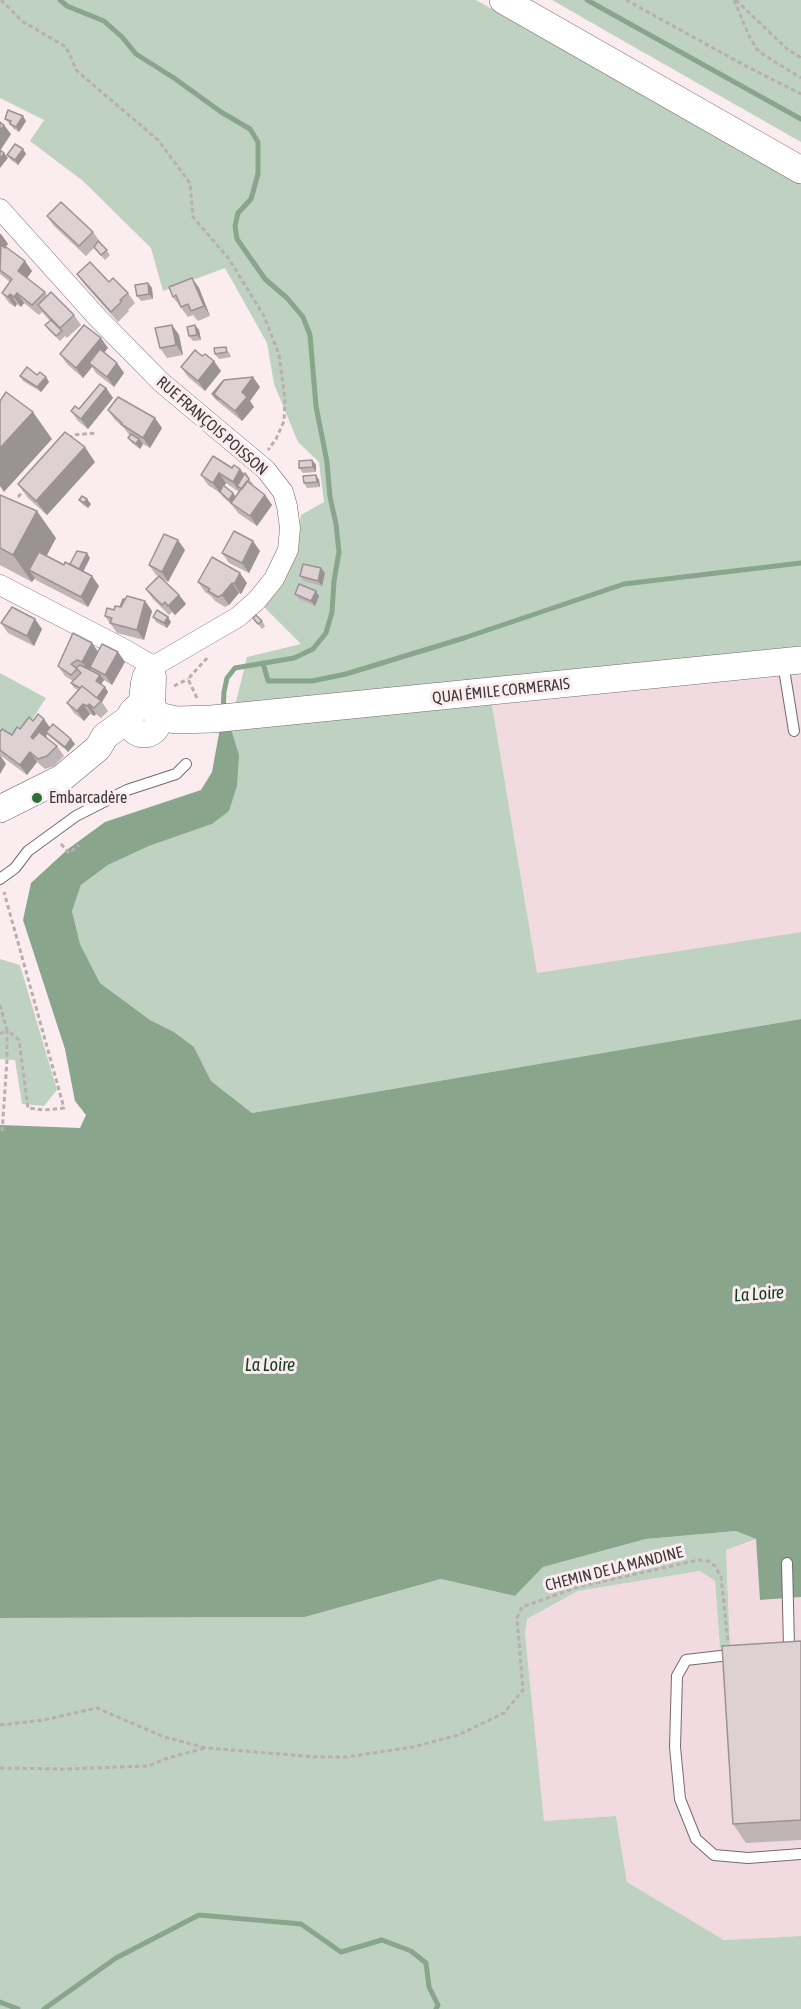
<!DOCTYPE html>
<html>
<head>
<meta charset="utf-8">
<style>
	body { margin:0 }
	canvas { display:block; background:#faecef }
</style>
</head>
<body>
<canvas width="801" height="2009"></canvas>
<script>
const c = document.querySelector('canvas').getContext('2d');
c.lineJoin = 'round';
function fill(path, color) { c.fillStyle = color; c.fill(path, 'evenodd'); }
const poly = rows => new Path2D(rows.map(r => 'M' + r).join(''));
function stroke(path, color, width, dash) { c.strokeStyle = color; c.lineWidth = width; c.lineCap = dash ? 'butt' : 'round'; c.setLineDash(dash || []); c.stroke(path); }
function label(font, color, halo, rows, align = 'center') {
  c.font = font + ' "Asap Condensed",sans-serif'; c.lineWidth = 6; c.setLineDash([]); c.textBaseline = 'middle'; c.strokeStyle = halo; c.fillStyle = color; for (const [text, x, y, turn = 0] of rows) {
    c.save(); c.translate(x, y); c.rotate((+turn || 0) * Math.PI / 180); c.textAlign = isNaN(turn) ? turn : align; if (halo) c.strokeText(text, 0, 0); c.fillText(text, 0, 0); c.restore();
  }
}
const built = poly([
	[801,648,801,932,537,973,488,680],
	[756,1539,761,1600,801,1597,801,1936,724,1940,627,1882,616,1816,544,1821,525,1634,527,1619,578,1591,700,1571,715,1581,720,1646,730,1646,726,1550]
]);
const green = poly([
	[0,0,476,0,801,184,801,648,488,681,537,973,801,932,801,1019,252,1113,211,1081,194,1047,174,1032,150,1020,100,983,80,944,72,911,81,885,108,865,149,846,212,824,230,726,247,657,301,644,261,604,297,547,301,515,324,502,319,462,298,442,274,384,267,343,225,268,163,291,151,248,83,181,30,141,44,120,0,98],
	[552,0,801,0,801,142,627,43],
	[0,673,46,698,18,741,0,730],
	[0,959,20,965,57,1090,44,1106,22,1104,15,1060,0,1059],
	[736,1531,756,1539,726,1550,730,1647,720,1647,715,1581,700,1571,578,1591,527,1619,525,1634,544,1821,616,1816,627,1882,724,1940,801,1936,801,2009,0,2009,0,1618,305,1617,441,1579,515,1596,543,1567,646,1539]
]);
const water = poly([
	[230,726,239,755,237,786,229,811,212,824,149,846,108,865,81,885,72,911,80,944,100,983,150,1020,174,1032,194,1047,211,1081,252,1113,801,1019,801,1597,760,1600,756,1539,736,1531,646,1539,543,1567,515,1596,441,1579,305,1617,0,1618,0,1125,80,1128,86,1115,75,1101,65,1049,23,920,31,883,68,849,105,822,201,790,212,772,220,728]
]);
const stream = poly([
	[60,0,67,6,104,21,122,37,136,54,174,78,221,112,250,129,258,142,258,174,251,199,238,213,235,226,237,239,265,279,287,298,303,317,310,335,316,406,327,462,330,497,336,524,339,552,334,581,332,612,326,633,313,649,294,658,235,668,227,678,224,692,223,711],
	[587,0,801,119],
	[263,663,268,681,312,681,346,674,464,638,624,584,801,563],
	[0,2002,18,2009],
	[44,2009,116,1958,199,1915,301,1924,341,1952,382,1940,411,1951,426,1963,429,1987,438,2005,436,2009]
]);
const path = poly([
	[1,0,22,21,66,47,77,71,158,140,190,183,193,217,229,259,264,316,279,355,285,399,284,421,276,439,268,450],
	[626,0,744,65,801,94],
	[734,0,749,36,757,49,764,55,801,78],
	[736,0,787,49,801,58],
	[69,439,73,435,97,433],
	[18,497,25,489],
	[174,686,188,679],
	[197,698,188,679,208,657],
	[61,844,69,853,79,845],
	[0,1005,7,1030,19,1040,28,1108,44,1110,64,1108,4,892],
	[0,1034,7,1030,7,1060,2,1133],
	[0,1725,44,1720,97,1708,164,1737,207,1748,315,1757,346,1757,413,1747,458,1735,504,1713,523,1690,517,1618,522,1607,578,1587,698,1560,708,1561,715,1566,721,1577,728,1642],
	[0,1768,65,1769,148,1766,168,1758,205,1748]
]);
const lane = poly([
	[783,663,794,731],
	[0,879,15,868,28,851,76,816,127,790,176,774,186,764],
	[787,1563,789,1647],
	[738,1654,686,1660,677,1676,675,1747,680,1799,696,1839,714,1855,748,1858,801,1854]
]);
const street = poly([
	[0,209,97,317,161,382,266,470,283,492,287,506,290,528,288,550,274,579,257,600,238,617,147,670,143,675,141,683,138,708],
	[0,585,122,648,153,666],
	[153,666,156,677,155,710]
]);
const secondary = poly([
	[503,0,801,170],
	'130 720a14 14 0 1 1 28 0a14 14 0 1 1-28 0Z',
	[158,716,176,720,212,719,801,660],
	[0,809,62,778,98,748,105,736,130,718]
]);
const wall = poly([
	[5,119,26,121,19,132,14,129],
	[23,149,26,154,18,165,11,160,7,155],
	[47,216,93,232,110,255,105,260,94,248,86,256,54,226],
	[0,233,8,244,4,248,32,271,27,278,45,292,47,296,74,315,81,325,67,338,65,336,60,341,49,330,45,325,50,321,42,312,39,315,24,303,21,307,17,304,15,307,9,303,2,293,10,282,0,274],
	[77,274,109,282,128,293,135,303,128,310,129,311,118,322,84,284],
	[192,278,199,288,210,316,198,321,193,315,188,317,173,297],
	[148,283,152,288,153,299,141,301,137,296],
	[172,325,179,335,183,355,167,358,160,348],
	[195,325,199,330,201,340,193,341,189,336],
	[108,348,104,352,117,363,124,373,114,387,96,373,92,367,83,378,67,364,60,354],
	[229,352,231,357,219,359,215,354],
	[202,356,221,371,205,391,188,377,181,367],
	[37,375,46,377,49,382,41,392,23,381,20,376],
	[260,387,250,401,254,407,242,421,215,399,212,394],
	[106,388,113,398,88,429,78,421,71,411,79,409],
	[108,410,162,428,150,448,143,444,140,449,132,443,128,438,130,436,124,428,115,420],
	[312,460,316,465,316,472,303,473,299,468],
	[95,462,47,515,28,498,18,484],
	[232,468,240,469,249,479,253,484,252,485,265,495,272,505,257,526,238,513,232,505,223,497,220,493,208,485,201,475],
	[226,483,239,492,236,497,224,486],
	[316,475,319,480,320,487,307,488,304,483],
	[0,495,56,538,46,556,64,565,70,564,90,558,83,571,99,586,88,607,36,580,35,578,32,582,0,565],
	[79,500,91,504,88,508,83,505],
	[185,550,168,582,161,578,179,595,186,604,175,615,172,612,169,615,153,599,146,589,158,576,156,575,149,565],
	[260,551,249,573,229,563,222,553],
	[325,573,322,586,303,581,300,576],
	[198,582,247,583,241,594,239,593,229,605,225,607,215,601,211,596,205,592],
	[295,594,319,596,315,606,299,599],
	[145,601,152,611,144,640,117,633,105,616,114,610,120,607],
	[153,617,171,622,167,628,156,622],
	[253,618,262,621,265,626,262,629],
	[1,623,42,629,34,646,8,633],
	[98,652,118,652,125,662,112,685,104,680,101,684,105,687,108,692,102,702,108,711,101,718,96,714,94,716,90,714,84,721,74,713,67,703,78,690,74,688,71,683,73,681,65,676,58,666],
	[33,721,50,727,75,744,68,752,50,737,47,734,46,736,48,739,57,746,64,756,54,766,45,769,37,762,27,775,0,755,0,730,12,735],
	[801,1641,801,1840,746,1843,733,1824]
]);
const shadedWall = poly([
	[23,116,26,121,19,132,16,127],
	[4,125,11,134,0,151,0,131],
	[23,149,26,154,18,165,15,160],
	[4,153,8,158,0,168,0,159],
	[1,234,8,244,0,254,0,235],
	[25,261,32,271,25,281,18,271],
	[192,278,199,288,210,316,204,306],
	[148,283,152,288,153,299,149,294],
	[17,293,24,303,21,307,14,297],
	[10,294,17,304,15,307,8,297],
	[172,325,179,335,183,355,176,345],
	[195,325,199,330,201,340,197,335],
	[101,338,108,348,93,366,89,363,92,367,83,378,76,368],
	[214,361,221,371,205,391,198,381],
	[117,363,124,373,114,387,107,377],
	[46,377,49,382,41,392,37,387],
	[253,377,260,387,250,401,254,407,242,421,235,411,242,392],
	[106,388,113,398,88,429,81,419],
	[33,412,52,439,4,492,0,486,0,448],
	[155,418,162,428,150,448,143,438],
	[139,439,143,444,140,449,136,444],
	[85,447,95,462,47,515,36,501],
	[312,460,316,465,316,472,313,467],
	[240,469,247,479,237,486,240,491,240,492,233,482],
	[219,473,226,483,220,493,213,483],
	[316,475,319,480,320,487,317,482],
	[233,493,237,498,232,505,229,500],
	[265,495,272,505,257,526,250,516],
	[87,499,91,504,88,508,84,503],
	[37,511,56,538,37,574,29,570,35,578,32,582,13,555],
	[178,540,185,550,168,582,162,572],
	[253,541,260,551,249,573,242,563],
	[87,553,90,558,81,576,77,571],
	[321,568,325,573,322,586,318,581],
	[240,573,247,583,241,594,234,584],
	[92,576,99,586,88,607,81,597],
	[232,583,239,593,229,605,222,595],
	[316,591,319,596,315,606,311,601],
	[179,595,186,604,175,615,168,606],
	[145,601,152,611,144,640,137,630],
	[168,617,171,622,167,628,164,623],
	[35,619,42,629,34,646,27,636],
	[92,643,99,653,89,672,82,662],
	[118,652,125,662,112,685,105,675],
	[100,675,104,680,100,686,96,681],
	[105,687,108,692,102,702,96,699],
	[83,704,90,714,84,721,77,711],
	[89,704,96,714,94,716,87,706],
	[44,719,51,729,46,736,48,739,40,749,31,737],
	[71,739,75,744,68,752,65,747],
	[30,752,37,762,27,775,20,765],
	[0,755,6,764,0,774]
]);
const building = poly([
	[8,110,23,116,16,127,10,124,11,121,5,119,8,110],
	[0,122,4,125,0,131,0,122],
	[15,144,23,149,15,160,7,155,15,144],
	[0,150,4,153,0,159,0,150],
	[61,202,93,232,79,246,47,216,61,202],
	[98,241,107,250,101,255,94,247,98,241],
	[1,245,5,248,6,247,25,261,18,271,45,292,32,305,17,293,14,297,10,294,8,297,2,293,12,279,0,270,1,245],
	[90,262,109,282,113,278,128,293,120,300,122,301,111,312,77,274,90,262],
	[192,278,204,306,191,311,188,304,181,307,176,295,173,297,169,287,192,278],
	[148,283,149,294,137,296,135,285,148,283],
	[51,292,74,315,60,328,38,305,51,292],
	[51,320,62,331,56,336,45,325,51,320],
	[84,325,101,338,76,368,60,354,84,325],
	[172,325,176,345,160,348,155,328,172,325],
	[195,325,197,335,189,336,187,327,195,325],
	[226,347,227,352,215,354,214,348,226,347],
	[100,349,117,363,107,377,89,363,100,349],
	[195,350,202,356,205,354,214,361,198,381,181,367,195,350],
	[27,367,37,375,40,372,46,377,37,387,20,376,27,367],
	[253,377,242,392,247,397,235,411,214,394,224,380,253,377],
	[223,381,214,394,218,399,212,394,223,381],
	[100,384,106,388,81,419,71,411,75,406,79,409,100,384],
	[6,392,33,412,0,448,0,401,6,392],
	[118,397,155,418,143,438,121,424,122,423,108,410,118,397],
	[65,432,85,447,36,501,18,484,65,432],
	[131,434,139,439,136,444,128,438,131,434],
	[213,456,232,468,234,465,240,469,233,482,219,473,213,483,201,475,213,456],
	[312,460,313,467,299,468,299,461,312,460],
	[245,473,249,479,242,489,237,486,245,473],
	[316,475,317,482,304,483,303,476,316,475],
	[247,481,265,495,250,516,231,503,247,481],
	[223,485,233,493,229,500,220,492,223,485],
	[0,495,37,511,13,555,0,548,0,495],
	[82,496,87,499,84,503,79,500,82,496],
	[234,531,253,541,242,563,222,553,234,531],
	[164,534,178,540,162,572,149,565,164,534],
	[77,551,87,553,79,569,70,564,77,551],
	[39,552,64,565,65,562,92,576,81,597,29,570,39,552],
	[212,557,240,573,234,584,232,583,222,595,218,597,208,591,210,589,198,582,212,557],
	[303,564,321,568,318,581,300,576,303,564],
	[159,576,179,595,168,606,165,602,162,605,146,589,159,576],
	[299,584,316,591,311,601,295,594,299,584],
	[127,596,145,601,137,630,110,623,112,618,105,616,107,608,114,610,115,606,121,607,127,596],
	[123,599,125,599,121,607,120,607,123,599],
	[12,607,35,619,27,636,1,623,12,607],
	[157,610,168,617,164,623,153,617,157,610],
	[256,615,262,621,258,624,253,618,256,615],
	[73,633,92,643,82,662,77,660,71,664,77,669,71,675,58,666,73,633],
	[102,644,118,652,105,675,90,667,102,644],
	[80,665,100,675,96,681,105,687,97,698,82,686,80,688,71,683,81,673,76,668,80,665],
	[82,686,101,701,94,708,89,704,87,706,83,704,77,711,67,703,82,686],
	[38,714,44,719,31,737,33,739,39,732,57,746,47,756,38,759,30,752,20,765,0,750,0,732,2,729,12,735,17,727,20,729,29,717,33,721,38,714],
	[53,724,71,739,65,747,46,732,53,724],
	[801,1641,801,1820,733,1824,722,1646,801,1641]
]);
const markers = [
	[37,798,6,"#2c6f39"]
];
const streetNames = [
	["RUE FRANÇOIS POISSON",212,426,41],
	["QUAI ÉMILE CORMERAIS",501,691,-6],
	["CHEMIN DE LA MANDINE",614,1569,-14]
];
const poiNames = [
	["Embarcadère",49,798]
];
const waterNames = [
	["La Loire",759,1294,-4],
	["La Loire",270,1365]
];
fill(built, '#f1dbe0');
fill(green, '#bfd2c1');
fill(water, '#89a58c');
stroke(stream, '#89a58c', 5);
stroke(lane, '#756a6c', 12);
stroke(street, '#756a6c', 21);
stroke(secondary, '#756a6c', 28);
stroke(path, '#b9aeb1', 3, [4.5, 3]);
stroke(lane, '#fff', 10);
stroke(street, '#fff', 20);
stroke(secondary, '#fff', 27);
fill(wall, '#bfb4b6');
fill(shadedWall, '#9b9294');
fill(building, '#ded1d4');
stroke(building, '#9b9294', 1.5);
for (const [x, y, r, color] of markers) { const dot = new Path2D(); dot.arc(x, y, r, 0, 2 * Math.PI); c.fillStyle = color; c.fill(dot); stroke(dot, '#faecef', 2); }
label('16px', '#3e383a', '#faecef', streetNames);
label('16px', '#3e383a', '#faecef', poiNames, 'left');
label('italic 18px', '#113d1b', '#faecef', waterNames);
</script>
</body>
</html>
